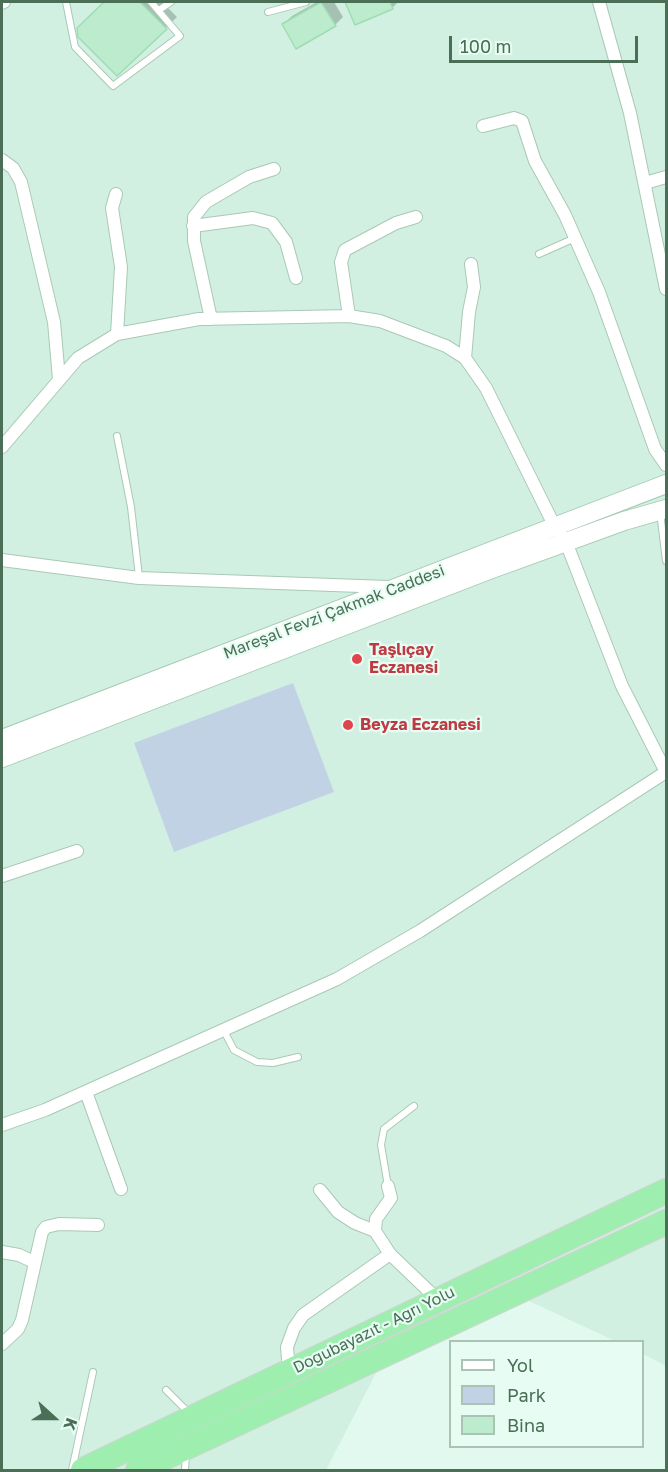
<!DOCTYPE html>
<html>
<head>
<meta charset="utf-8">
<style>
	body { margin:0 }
	#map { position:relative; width:668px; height:1472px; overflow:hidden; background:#e2f9ef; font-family:"Golos Text",sans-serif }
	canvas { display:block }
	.frame { position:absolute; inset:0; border:3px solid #4b6e56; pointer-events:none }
	.legend { position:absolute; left:449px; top:1340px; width:195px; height:108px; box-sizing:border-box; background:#e7fdf3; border:2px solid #a9c4b4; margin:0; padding:8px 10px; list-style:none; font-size:18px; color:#4b6e56 }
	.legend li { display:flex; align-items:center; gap:12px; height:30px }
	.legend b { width:30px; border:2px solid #a9c4b4 }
	.north { position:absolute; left:24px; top:1388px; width:60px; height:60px; -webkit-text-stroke:4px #e7fdf3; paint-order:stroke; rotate:111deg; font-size:16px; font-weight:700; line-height:24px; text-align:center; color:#4b6e56 }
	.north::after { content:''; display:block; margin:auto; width:21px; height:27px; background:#4b6e56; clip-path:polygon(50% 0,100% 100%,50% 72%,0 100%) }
	.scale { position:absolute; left:449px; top:36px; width:189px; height:27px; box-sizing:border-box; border:3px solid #4b6e56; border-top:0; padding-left:8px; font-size:18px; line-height:21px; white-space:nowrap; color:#4b6e56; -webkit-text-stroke:4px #e7fdf3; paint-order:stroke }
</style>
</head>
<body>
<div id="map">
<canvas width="668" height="1472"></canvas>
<div class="frame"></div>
<ul class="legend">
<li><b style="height:8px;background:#fff"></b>Yol</li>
<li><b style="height:16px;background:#c2d2e5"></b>Park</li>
<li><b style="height:16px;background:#bceccd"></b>Bina</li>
</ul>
<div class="north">K</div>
<div class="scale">100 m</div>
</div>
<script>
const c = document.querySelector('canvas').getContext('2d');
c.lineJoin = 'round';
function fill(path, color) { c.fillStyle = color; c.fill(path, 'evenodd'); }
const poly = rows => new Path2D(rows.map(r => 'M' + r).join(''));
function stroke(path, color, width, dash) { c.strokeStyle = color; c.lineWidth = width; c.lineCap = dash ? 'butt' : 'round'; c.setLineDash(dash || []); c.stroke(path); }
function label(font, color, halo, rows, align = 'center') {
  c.font = font + ' "Golos Text",sans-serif'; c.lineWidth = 4.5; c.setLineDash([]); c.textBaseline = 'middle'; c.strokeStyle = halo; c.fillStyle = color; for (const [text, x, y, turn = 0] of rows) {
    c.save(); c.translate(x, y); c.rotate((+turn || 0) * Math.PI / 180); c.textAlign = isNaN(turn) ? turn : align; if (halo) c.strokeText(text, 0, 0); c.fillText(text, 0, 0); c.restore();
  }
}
const residential = poly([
	[2,2,666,2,666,1366,643,1354,642,1342,615,1341,529,1301,376,1373,326,1470,2,1470]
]);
const green = poly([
	[293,683,334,792,174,852,134,743]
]);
const shadow = poly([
	[106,2,162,2,177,17,117,74,78,29],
	[317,2,334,2,343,17,335,25,284,24,292,16],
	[349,2,398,2,392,8,348,3]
]);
const building = poly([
	[104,2,140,2,167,29,117,76,78,37,77,28,104,2],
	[321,2,336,26,296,49,282,24,321,2],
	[345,2,390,2,393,9,355,25,345,2]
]);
const lane = poly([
	[66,2,75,47,113,86,180,36,151,2],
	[159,10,171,2],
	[268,12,306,2],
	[539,254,575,238],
	[117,436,131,507,139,577],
	[660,512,666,561],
	[224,1031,234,1050,257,1062,273,1063,298,1057],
	[388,1186,381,1145,384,1129,414,1106],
	[166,1390,189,1413],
	[72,1470,93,1372],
	[185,1470,186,1454]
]);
const street = poly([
	[599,2,630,113,666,289],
	[2,3,4,2],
	[483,126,514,118,522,121,535,161,565,215,599,292,655,449,666,465],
	[2,160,13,168,21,182,54,322,59,379],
	[645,183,666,177],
	[116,194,112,208,121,267,117,334],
	[193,226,253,218,272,223,286,242,296,278],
	[349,316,341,262,345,250,396,223,416,217],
	[211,319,194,241,194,217,206,202,249,177,274,169],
	[465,358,469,312,474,287,471,264],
	[2,447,78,358,117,334,199,319,349,316,380,321,446,346,465,358,486,388,555,527,566,542,622,686,666,772],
	[2,560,139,578,388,587],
	[2,876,77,851],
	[86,1092,121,1189],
	[2,1125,45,1110,337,979,420,931,666,772],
	[388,1186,391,1198,376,1219,375,1231,390,1254,437,1299],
	[320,1190,338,1212,355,1223,375,1231],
	[2,1252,19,1255,34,1262],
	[2,1344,18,1329,22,1320,42,1232,46,1227,59,1224,98,1225],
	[289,1371,287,1347,294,1328,303,1315,390,1254]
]);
const secondary = poly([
	[2,739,666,484],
	[2,758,489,570,624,521,666,509]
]);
const highway = poly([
	[83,1470,666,1191],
	[138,1470,666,1222]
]);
const markers = [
	[357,659,6,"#e0444e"],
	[348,725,6,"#e0444e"]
];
const streetNames = [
	["Mareşal Fevzi Çakmak Caddesi",334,612,-21],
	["Doğubayazıt - Ağrı Yolu",374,1330,-26]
];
const healthNames = [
	["Taşlıçay",369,650],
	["Eczanesi",369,668],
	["Beyza Eczanesi",360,725]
];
fill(residential, '#d1f0e1');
fill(green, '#c2d2e5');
fill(shadow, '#0003');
fill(building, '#bceccd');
stroke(building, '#9eddb3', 1.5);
stroke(lane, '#aac8b6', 8);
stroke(street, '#aac8b6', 14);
stroke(secondary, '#a8ccb6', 20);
stroke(highway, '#cdd6d0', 26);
stroke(lane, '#fff', 6);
stroke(street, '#fff', 12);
stroke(secondary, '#fff', 18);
stroke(highway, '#9eeeaf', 24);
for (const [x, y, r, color] of markers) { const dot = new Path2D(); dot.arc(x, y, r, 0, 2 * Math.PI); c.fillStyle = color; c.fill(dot); stroke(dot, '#e7fdf3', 2); }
label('16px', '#4b6e56', '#e7fdf3', streetNames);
label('bold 16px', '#be3a42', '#e7fdf3', healthNames, 'left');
</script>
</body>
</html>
